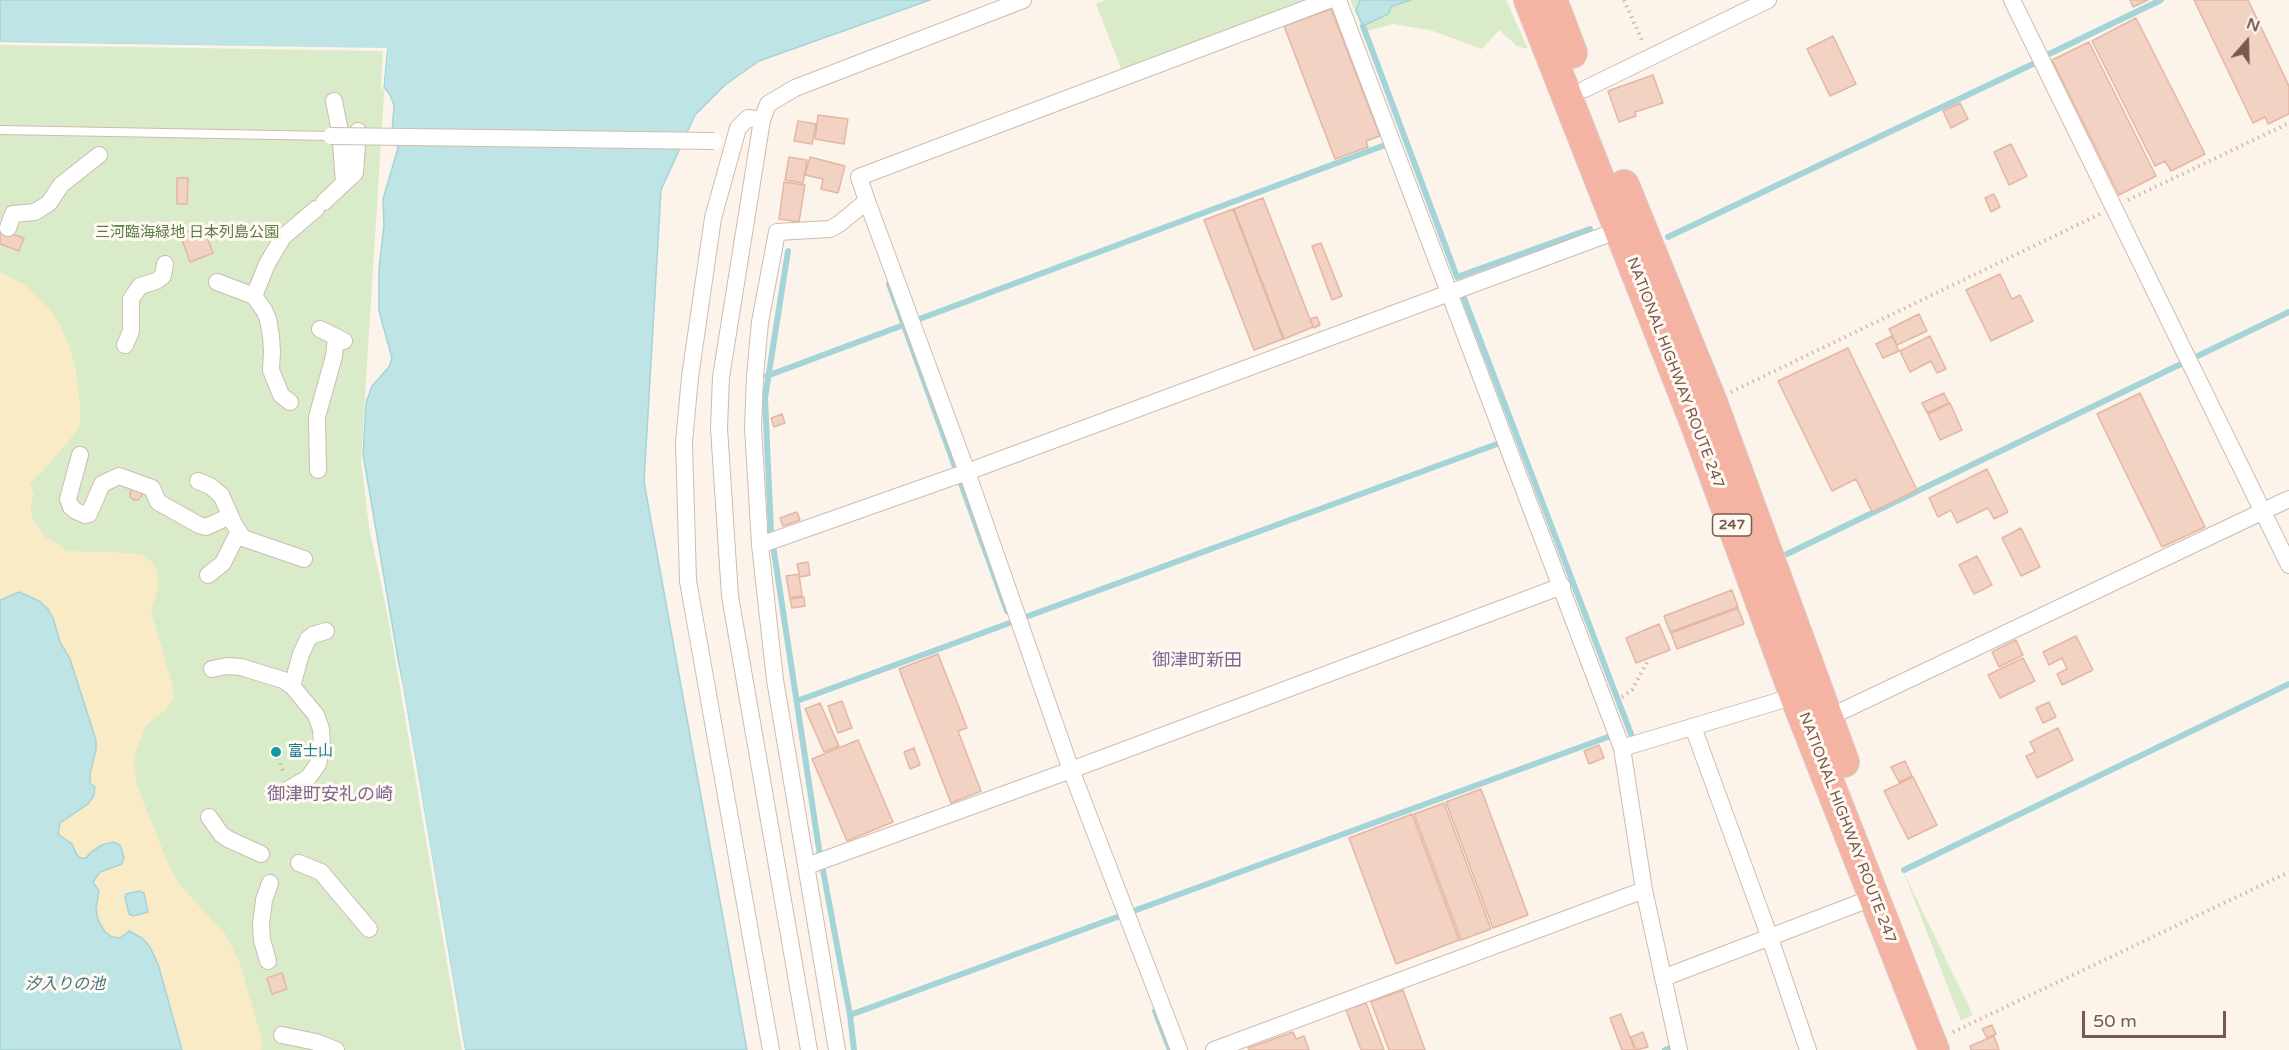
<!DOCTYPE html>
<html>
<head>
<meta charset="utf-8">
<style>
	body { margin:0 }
	#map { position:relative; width:2289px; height:1050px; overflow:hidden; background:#fcf4eb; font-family:"Varela Round",sans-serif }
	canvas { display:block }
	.north { position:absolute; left:2217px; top:12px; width:60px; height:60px; -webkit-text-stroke:4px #fff9f2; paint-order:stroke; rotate:20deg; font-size:16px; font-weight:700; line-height:24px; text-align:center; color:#78594d }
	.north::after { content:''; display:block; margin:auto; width:21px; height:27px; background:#78594d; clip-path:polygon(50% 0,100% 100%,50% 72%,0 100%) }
	.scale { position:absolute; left:2082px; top:1011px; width:144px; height:27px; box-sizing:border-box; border:3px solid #78594d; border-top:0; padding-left:8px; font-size:18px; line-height:21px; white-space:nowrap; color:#78594d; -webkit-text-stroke:4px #fff9f2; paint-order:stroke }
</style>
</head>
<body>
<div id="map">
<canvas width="2289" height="1050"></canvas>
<div class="north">N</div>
<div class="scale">50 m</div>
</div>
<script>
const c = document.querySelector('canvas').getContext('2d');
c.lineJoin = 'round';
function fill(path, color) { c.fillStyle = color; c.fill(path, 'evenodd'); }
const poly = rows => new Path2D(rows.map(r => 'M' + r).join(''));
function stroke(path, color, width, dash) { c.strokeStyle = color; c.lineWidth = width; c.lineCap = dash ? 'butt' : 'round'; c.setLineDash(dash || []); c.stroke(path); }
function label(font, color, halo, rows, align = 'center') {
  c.font = font + ' "Varela Round","Noto Sans JP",sans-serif'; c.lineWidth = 6; c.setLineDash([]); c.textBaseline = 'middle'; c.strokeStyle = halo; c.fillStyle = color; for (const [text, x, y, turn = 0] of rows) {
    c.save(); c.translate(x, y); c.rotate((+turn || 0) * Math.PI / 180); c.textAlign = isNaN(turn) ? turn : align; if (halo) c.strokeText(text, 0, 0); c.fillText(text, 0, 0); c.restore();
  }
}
const green = poly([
	[1105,0,1308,0,1122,71,1096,4],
	[1350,0,1360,0,1356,10,1392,6,1411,0,1506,0,1528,49,1517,46,1499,30,1482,49,1430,30,1393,24,1364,32],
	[0,42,387,48,361,460,369,527,403,687,465,1050,182,1050,158,964,108,935,102,928,29,595,0,600],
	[1904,873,1973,1015,1961,1021]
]);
const sand = poly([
	[0,272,27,286,50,310,59,323,69,345,76,371,80,405,80,424,76,432,44,470,29,484,34,493,30,507,33,520,46,538,55,542,67,551,133,553,144,556,152,562,157,571,159,585,151,611,174,691,173,699,164,711,146,726,136,751,134,764,137,786,167,861,178,883,225,934,239,961,263,1043,261,1050,182,1050,158,964,150,947,112,937,102,928,98,920,93,882,100,872,116,867,113,842,91,852,86,858,81,858,77,855,72,844,58,834,60,823,88,804,94,795,90,784,90,774,96,749,96,740,70,659,60,642,53,618,39,601,29,595,19,592,0,600]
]);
const water = poly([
	[0,0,930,0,759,61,725,85,695,115,661,190,644,482,747,1050,465,1050,363,454,366,403,372,386,389,367,392,358,379,311,379,269,384,225,383,199,398,148,392,132,394,105,390,95,384,87,387,49,0,42,0,0],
	[1360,0,1411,0,1392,6,1388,14,1363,26,1356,10,1360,0],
	[19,592,39,601,48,609,53,618,60,642,70,659,96,740,96,749,90,774,90,783,95,787,94,795,88,804,60,823,58,834,72,844,77,855,81,858,86,858,91,852,102,845,113,842,120,845,124,857,122,864,100,872,93,882,99,891,96,908,98,920,105,932,112,937,120,938,129,931,142,938,150,947,158,964,182,1050,0,1050,0,600,19,592],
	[139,891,144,893,148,912,133,916,129,914,125,898,126,894,139,891]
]);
const pier = poly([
	[0,42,387,48,383,91,381,87,383,51,0,45],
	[386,606,403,687,465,1050,462,1050]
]);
const stream = poly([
	[1363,26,1457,277,1590,229],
	[2047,55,2161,0],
	[1668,237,2035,63],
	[788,251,765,398,771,532,819,849,850,1015,854,1050],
	[889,284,1007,611],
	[1464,298,1631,734],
	[767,376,1385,145],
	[1787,554,2289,312],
	[797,701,1497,444],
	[1904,870,2289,684],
	[1155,1011,1170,1050],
	[850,1015,1608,737],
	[1665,1050,1670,1048]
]);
const building = poly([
	[2130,0,2148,0,2133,7,2130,0],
	[2194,0,2248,0,2289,86,2289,114,2268,124,2265,117,2253,123,2194,0],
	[1331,9,1380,136,1366,141,1368,147,1335,159,1284,26,1331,9],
	[2136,18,2205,154,2171,171,2165,161,2155,166,2092,41,2136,18],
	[1833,36,1856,84,1830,96,1807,49,1833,36],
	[2089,42,2156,176,2119,195,2052,60,2089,42],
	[1653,75,1663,103,1635,112,1636,116,1619,122,1608,91,1653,75],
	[1960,103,1968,119,1951,128,1943,111,1960,103],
	[818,115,848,119,844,144,815,139,818,115],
	[798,121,816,124,812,144,794,141,798,121],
	[2011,144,2027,176,2009,185,1994,152,2011,144],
	[789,157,807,160,803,183,785,180,789,157],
	[810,157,845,166,838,193,821,189,823,179,805,175,810,157],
	[177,178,188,178,187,204,177,204,177,178],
	[784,182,805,185,799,222,779,219,784,182],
	[1994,194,2000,207,1991,212,1985,198,1994,194],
	[1263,198,1313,327,1284,339,1234,209,1263,198],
	[1233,209,1283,339,1254,350,1204,220,1233,209],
	[203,226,213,253,190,262,180,234,203,226],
	[0,230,24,238,19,251,0,244,0,230],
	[1321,243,1342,296,1332,300,1312,246,1321,243],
	[2000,274,2012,299,2020,295,2033,321,1991,341,1966,290,2000,274],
	[1919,314,1927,331,1897,345,1889,329,1919,314],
	[1317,317,1320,325,1314,328,1310,319,1317,317],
	[1892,336,1899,351,1883,358,1876,344,1892,336],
	[1930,336,1946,369,1937,373,1931,361,1910,372,1900,351,1930,336],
	[1848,348,1917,490,1872,512,1856,479,1832,491,1778,381,1848,348],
	[1944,393,1949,403,1927,413,1922,403,1944,393],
	[2140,393,2205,527,2162,547,2097,414,2140,393],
	[1950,403,1962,430,1940,440,1928,414,1950,403],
	[782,414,785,423,774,427,771,418,782,414],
	[1987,469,2008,512,1994,519,1988,508,1957,523,1951,510,1938,517,1929,498,1987,469],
	[133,488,142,491,142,496,138,500,134,500,130,497,130,492,133,488],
	[797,512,800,520,783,526,780,518,797,512],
	[2021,528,2040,567,2021,576,2002,538,2021,528],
	[1977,556,1992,585,1974,594,1959,565,1977,556],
	[808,562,810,575,800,577,797,564,808,562],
	[799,574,802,596,790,598,786,576,799,574],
	[1732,590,1738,607,1670,632,1664,616,1732,590],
	[804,597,805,606,792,608,790,599,804,597],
	[1738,608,1744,624,1677,649,1671,633,1738,608],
	[1659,624,1670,650,1636,663,1626,638,1659,624],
	[2076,636,2093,670,2062,685,2057,674,2067,669,2062,658,2049,665,2043,652,2076,636],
	[2016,640,2023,655,1999,667,1992,652,2016,640],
	[938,654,967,728,958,731,981,791,951,803,899,669,938,654],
	[2023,658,2035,681,2000,698,1988,675,2023,658],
	[842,701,852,728,838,733,828,706,842,701],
	[2049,702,2056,717,2043,723,2036,708,2049,702],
	[820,703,839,746,824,752,805,709,820,703],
	[2058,728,2073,760,2037,778,2026,756,2035,752,2030,742,2058,728],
	[858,740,893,822,847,841,812,759,858,740],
	[1599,745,1604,758,1589,764,1584,751,1599,745],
	[914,748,920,765,910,769,904,752,914,748],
	[1905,761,1912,776,1899,782,1891,767,1905,761],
	[1913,777,1937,825,1908,839,1884,791,1913,777],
	[1481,789,1528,915,1493,928,1446,802,1481,789],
	[1444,803,1491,929,1461,940,1414,814,1444,803],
	[1412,814,1459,940,1396,964,1349,838,1412,814],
	[282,973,287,989,272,994,267,978,282,973],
	[1403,990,1425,1050,1389,1050,1371,1002,1403,990],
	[1366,1003,1384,1050,1361,1050,1346,1010,1366,1003],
	[1621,1014,1635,1050,1622,1050,1610,1018,1621,1014],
	[1992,1025,1996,1034,1987,1038,1982,1029,1992,1025],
	[1293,1032,1296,1039,1304,1036,1309,1050,1249,1050,1248,1048,1293,1032],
	[1643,1032,1648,1047,1636,1050,1631,1037,1643,1032],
	[1994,1036,1999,1050,1971,1050,1970,1046,1994,1036]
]);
const path = poly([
	[1624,0,1643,43],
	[2128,200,2289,123],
	[1731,392,2100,214],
	[1622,697,1632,690,1648,660],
	[276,752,284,774],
	[1953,1032,2289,872]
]);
const lane = poly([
	[0,130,331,136]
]);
const street = poly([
	[1338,0,1622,748,1644,890,1679,1050],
	[2012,0,2289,565],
	[1585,89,1768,0],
	[762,120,748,118,738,128,713,218,690,377,684,442,688,581,771,1050],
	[344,183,355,173,358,131],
	[867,201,967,472,1071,770,1179,1050],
	[324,202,344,183,340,131,334,101],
	[8,228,13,214,35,212,49,203,61,185,99,155],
	[217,282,254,296,264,310,268,319,271,336,272,352,271,370,281,395,290,402],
	[254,296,267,264,283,237,316,209],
	[320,329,344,341],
	[125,345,131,331,131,299,140,286,156,281,163,276,165,264],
	[80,455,68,499,71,507,76,511,85,515,89,514,102,484,119,476,152,488,158,502,199,525,206,527,230,516],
	[318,470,317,417,334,356,336,337],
	[198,481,210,486,221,495,234,524,243,538,304,559],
	[760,545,967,472,1619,230],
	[208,575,223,563,236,537,239,534],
	[212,669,227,666,241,667,283,680,292,686,316,715,321,729,322,746,318,764,308,778,289,789],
	[292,686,301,654,308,639,313,635,326,631],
	[1821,721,2289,499],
	[1693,727,1770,938,1808,1050],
	[1622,748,1795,696],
	[209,817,221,834,228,839,261,854],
	[299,863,321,872,369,929],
	[807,866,1071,770,1562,586],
	[268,961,262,940,261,924,264,900,270,883],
	[1663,978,1859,903],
	[282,1035,316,1042,336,1050],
	[809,1050,730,596,719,428,721,377,762,120,768,104,795,88,1023,0],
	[837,1050,775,680,760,545,753,427,755,376,760,322,777,232,830,229,839,224,867,201,859,177,1329,0],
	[1214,1050,1644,890]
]);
const highway = poly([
	[1529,0,1696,425,1795,696,1934,1050],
	[1552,0,1572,53],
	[1624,185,1712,402,1844,762]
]);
const streetBridge = poly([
	[331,136,714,141]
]);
const markers = [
	[276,752,6,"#0f9aa8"]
];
const shields = [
	[1732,525,39]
];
const shieldNames = [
	["247",1732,525]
];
const parkNames = [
	["三河臨海緑地 日本列島公園",187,233]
];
const streetNames = [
	["NATIONAL HIGHWAY ROUTE 247",1675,373,69],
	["NATIONAL HIGHWAY ROUTE 247",1847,828,69]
];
const cultureNames = [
	["富士山",288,752]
];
const waterNames = [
	["汐入りの池",65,985]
];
const quarterNames = [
	["御津町新田",1197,661],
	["御津町安礼の崎",330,795]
];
fill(green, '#d9ebc9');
fill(sand, '#faebc7');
fill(water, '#bfe4e6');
stroke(water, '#a5d4d8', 1.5);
fill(pier, '#fcf4eb');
stroke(stream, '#a5d4d8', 6);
fill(building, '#f1d2c3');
stroke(building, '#e4b7a3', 1.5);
stroke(lane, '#cfbbaf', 10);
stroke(street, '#cfbbaf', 18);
stroke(highway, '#d9d1cd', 32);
stroke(path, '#d7b5a5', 4, [1.5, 4.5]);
stroke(lane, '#fff', 8);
stroke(street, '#fff', 16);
stroke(highway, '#f5b3a4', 30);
stroke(streetBridge, '#cfbbaf', 18, []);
stroke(streetBridge, '#fff', 16);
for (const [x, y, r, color] of markers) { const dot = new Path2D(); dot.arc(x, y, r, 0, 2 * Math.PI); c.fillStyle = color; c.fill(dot); stroke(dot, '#fff9f2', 2); }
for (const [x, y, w] of shields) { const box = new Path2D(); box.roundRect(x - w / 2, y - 11, w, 22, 4.5); c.fillStyle = '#fff9f2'; c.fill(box); stroke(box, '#78594d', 1.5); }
label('bold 14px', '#78594d', null, shieldNames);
label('15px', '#5a7d45', '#fff9f2', parkNames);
label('15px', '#78594d', '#fff9f2', streetNames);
label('15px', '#0d838f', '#fff9f2', cultureNames, 'left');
label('italic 16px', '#41767c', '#fff9f2', waterNames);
label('18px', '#806693', '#fff9f2', quarterNames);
</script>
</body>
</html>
